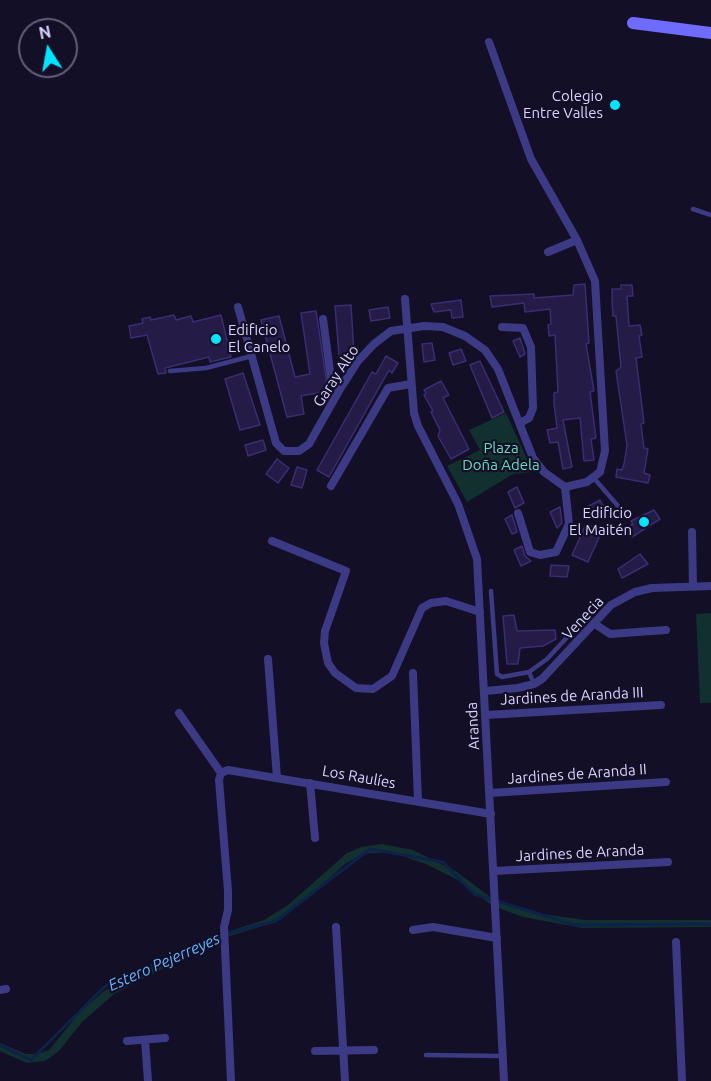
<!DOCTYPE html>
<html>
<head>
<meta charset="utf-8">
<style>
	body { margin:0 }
	#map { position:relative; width:711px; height:1081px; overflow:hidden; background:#130f26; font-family:Ubuntu,sans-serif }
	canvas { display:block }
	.north { position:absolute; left:18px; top:18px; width:60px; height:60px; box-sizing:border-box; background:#130f26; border:2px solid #625e7d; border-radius:50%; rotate:349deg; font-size:16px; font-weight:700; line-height:24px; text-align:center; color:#d9d4ff }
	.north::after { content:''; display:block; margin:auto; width:21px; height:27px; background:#00e5ff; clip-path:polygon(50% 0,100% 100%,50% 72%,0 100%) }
</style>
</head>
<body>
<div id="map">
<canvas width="711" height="1081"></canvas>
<div class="north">N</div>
</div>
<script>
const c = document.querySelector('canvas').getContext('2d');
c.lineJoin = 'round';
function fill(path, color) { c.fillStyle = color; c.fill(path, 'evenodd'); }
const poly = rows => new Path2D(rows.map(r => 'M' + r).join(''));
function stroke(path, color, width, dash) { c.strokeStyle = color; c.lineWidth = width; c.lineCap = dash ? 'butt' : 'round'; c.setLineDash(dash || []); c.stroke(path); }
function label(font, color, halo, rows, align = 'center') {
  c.font = font + ' Ubuntu,sans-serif'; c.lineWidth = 4.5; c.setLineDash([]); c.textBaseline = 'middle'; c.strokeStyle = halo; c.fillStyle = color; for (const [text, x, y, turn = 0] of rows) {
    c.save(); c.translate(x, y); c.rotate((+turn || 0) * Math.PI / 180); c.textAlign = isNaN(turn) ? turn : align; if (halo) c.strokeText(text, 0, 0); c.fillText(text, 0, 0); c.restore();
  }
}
const green = poly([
	[506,413,533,472,513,474,467,502,447,466,480,450,469,430],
	[711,613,711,703,700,703,696,614],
	[382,844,413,850,457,872,494,900,529,912,585,920,711,920,711,927,582,928,523,917,493,906,456,879,428,865,394,853,371,853,361,855,345,864,307,899,273,923,219,939,114,994,82,1022,59,1051,45,1061,27,1063,0,1051,0,1043,26,1054,37,1054,49,1050,79,1013,104,991,208,938,264,920,288,905,347,853,361,847]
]);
const stream = poly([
	[0,1045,31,1060,104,987,217,936,276,921,370,849,443,862,474,894,575,925,711,924]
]);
const building = poly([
	[585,284,589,343,586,344,594,391,590,392,596,438,591,439,594,460,584,461,580,418,563,420,572,467,563,469,558,442,550,443,547,430,557,428,554,403,554,393,558,392,555,335,549,336,548,325,551,324,550,309,525,312,524,303,492,307,490,296,534,294,534,298,573,295,574,285,585,284],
	[621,285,632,285,633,296,627,296,629,326,640,325,642,335,639,336,642,357,636,358,644,423,641,424,644,448,648,449,644,473,650,475,648,483,616,477,617,469,622,470,624,464,627,445,616,371,621,367,616,316,613,316,612,301,612,289,621,289,621,285],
	[461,300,463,317,452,318,451,310,434,312,431,304,461,300],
	[351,305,354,354,339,355,335,306,351,305],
	[388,307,390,318,371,321,369,310,388,307],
	[316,311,328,391,301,396,304,414,287,417,261,320,279,316,295,377,310,374,301,313,316,311],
	[174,315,176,320,191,316,193,322,221,315,231,357,210,362,209,357,165,368,166,373,158,374,147,335,131,338,129,326,143,323,142,319,150,317,151,320,174,315],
	[520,338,525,354,520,357,513,341,520,338],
	[432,343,435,360,424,362,422,344,432,343],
	[461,349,466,361,453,365,449,353,461,349],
	[386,356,398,363,392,373,389,370,329,477,317,470,372,372,376,374,386,356],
	[480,361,504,412,492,418,470,365,480,361],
	[243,373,260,425,240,430,225,379,243,373],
	[441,381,449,395,443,398,469,449,451,459,438,436,440,430,431,412,433,411,424,395,426,393,424,390,441,381],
	[263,440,266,450,248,456,245,445,263,440],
	[277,459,289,468,278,483,266,474,277,459],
	[297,467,307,470,302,488,291,485,297,467],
	[517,487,524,503,515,508,508,492,517,487],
	[600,500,605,509,590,518,585,508,600,500],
	[560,507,562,523,557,528,550,512,560,507],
	[654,510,660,519,632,537,626,528,633,524,631,521,654,510],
	[512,515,517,532,512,534,505,519,512,515],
	[586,524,602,531,588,562,572,555,586,524],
	[522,546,525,556,531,561,521,566,514,550,522,546],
	[640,554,648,564,622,578,618,569,640,554],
	[551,565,569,566,567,577,550,576,551,565],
	[514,615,517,631,555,630,556,639,543,646,520,648,518,664,507,664,503,616,514,615]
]);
const lane = poly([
	[693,209,711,215],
	[170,371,206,368,252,356],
	[593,477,618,506],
	[491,591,497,674,502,677,529,672],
	[534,684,529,672,547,659,584,619],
	[426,1055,503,1056]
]);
const street = poly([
	[548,252,577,240],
	[405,299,414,413,418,426,458,504,477,559,504,1081],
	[238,307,276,443,284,451,299,451,309,444,340,389,358,361,374,344,391,331,424,326,443,327,465,336,485,350,498,369,533,458,544,472,565,487,587,482,600,472,605,451,595,281,577,240,531,159,489,42],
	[323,319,331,379,340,389],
	[502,327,523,328,531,347,533,408,529,418,520,423],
	[331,486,388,388,411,384],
	[518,513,530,552,540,555,556,552,569,524,565,487],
	[692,532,693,587],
	[272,541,346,571,325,631,324,643,328,663,335,673,356,688,373,689,392,676,422,608,431,603,446,601,480,612],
	[595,624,610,634,666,630],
	[268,659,277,778],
	[413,673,418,801],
	[485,691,518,688,534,684,542,679,611,605,635,592,652,588,711,586],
	[179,713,221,773],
	[486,715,661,705],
	[221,773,219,780,228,891,228,910,224,927,231,1081],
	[221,773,228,770,491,814],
	[310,783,315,838],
	[490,793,666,782],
	[494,871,668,862],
	[336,927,345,1081],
	[413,930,433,927,497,938],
	[676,942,682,1081],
	[0,990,6,989],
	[145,1040,148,1081],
	[127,1041,165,1038],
	[315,1051,374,1050]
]);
const secondary = poly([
	[633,23,711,33]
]);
const markers = [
	[615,105,6,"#00e5ff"],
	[216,339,6,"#00e5ff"],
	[644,522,6,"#00e5ff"]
];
const poiNames = [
	["Colegio",603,96],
	["Entre Valles",603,113],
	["Edificio",228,330,"left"],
	["El Canelo",228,347,"left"],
	["Edificio",632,513],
	["El Maitén",632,530]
];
const streetNames = [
	["Garay Alto",336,376,-57],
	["Venecia",583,618,-47],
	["Jardines de Aranda III",572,696,-3],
	["Aranda",473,726,-93],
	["Jardines de Aranda II",577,774,-4],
	["Los Raulíes",359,777,10],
	["Jardines de Aranda",580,853,-3]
];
const parkNames = [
	["Plaza",501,448],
	["Doña Adela",501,465]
];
const waterNames = [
	["Estero Pejerreyes",164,962,-24]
];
fill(green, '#12302f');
stroke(stream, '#0c2248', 3);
fill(building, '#241b47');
stroke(building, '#3b2d73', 1.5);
stroke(lane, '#3d3a85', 4.5);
stroke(street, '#3d3a85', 8);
stroke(secondary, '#6f6bff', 12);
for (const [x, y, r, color] of markers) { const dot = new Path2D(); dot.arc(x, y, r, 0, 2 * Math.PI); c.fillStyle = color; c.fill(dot); stroke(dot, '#130f26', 2); }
label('15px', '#d9d4ff', '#130f26', poiNames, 'right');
label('15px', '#d9d4ff', '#130f26', streetNames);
label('15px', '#5fe0c0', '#130f26', parkNames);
label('italic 16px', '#62b6ff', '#130f26', waterNames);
</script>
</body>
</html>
